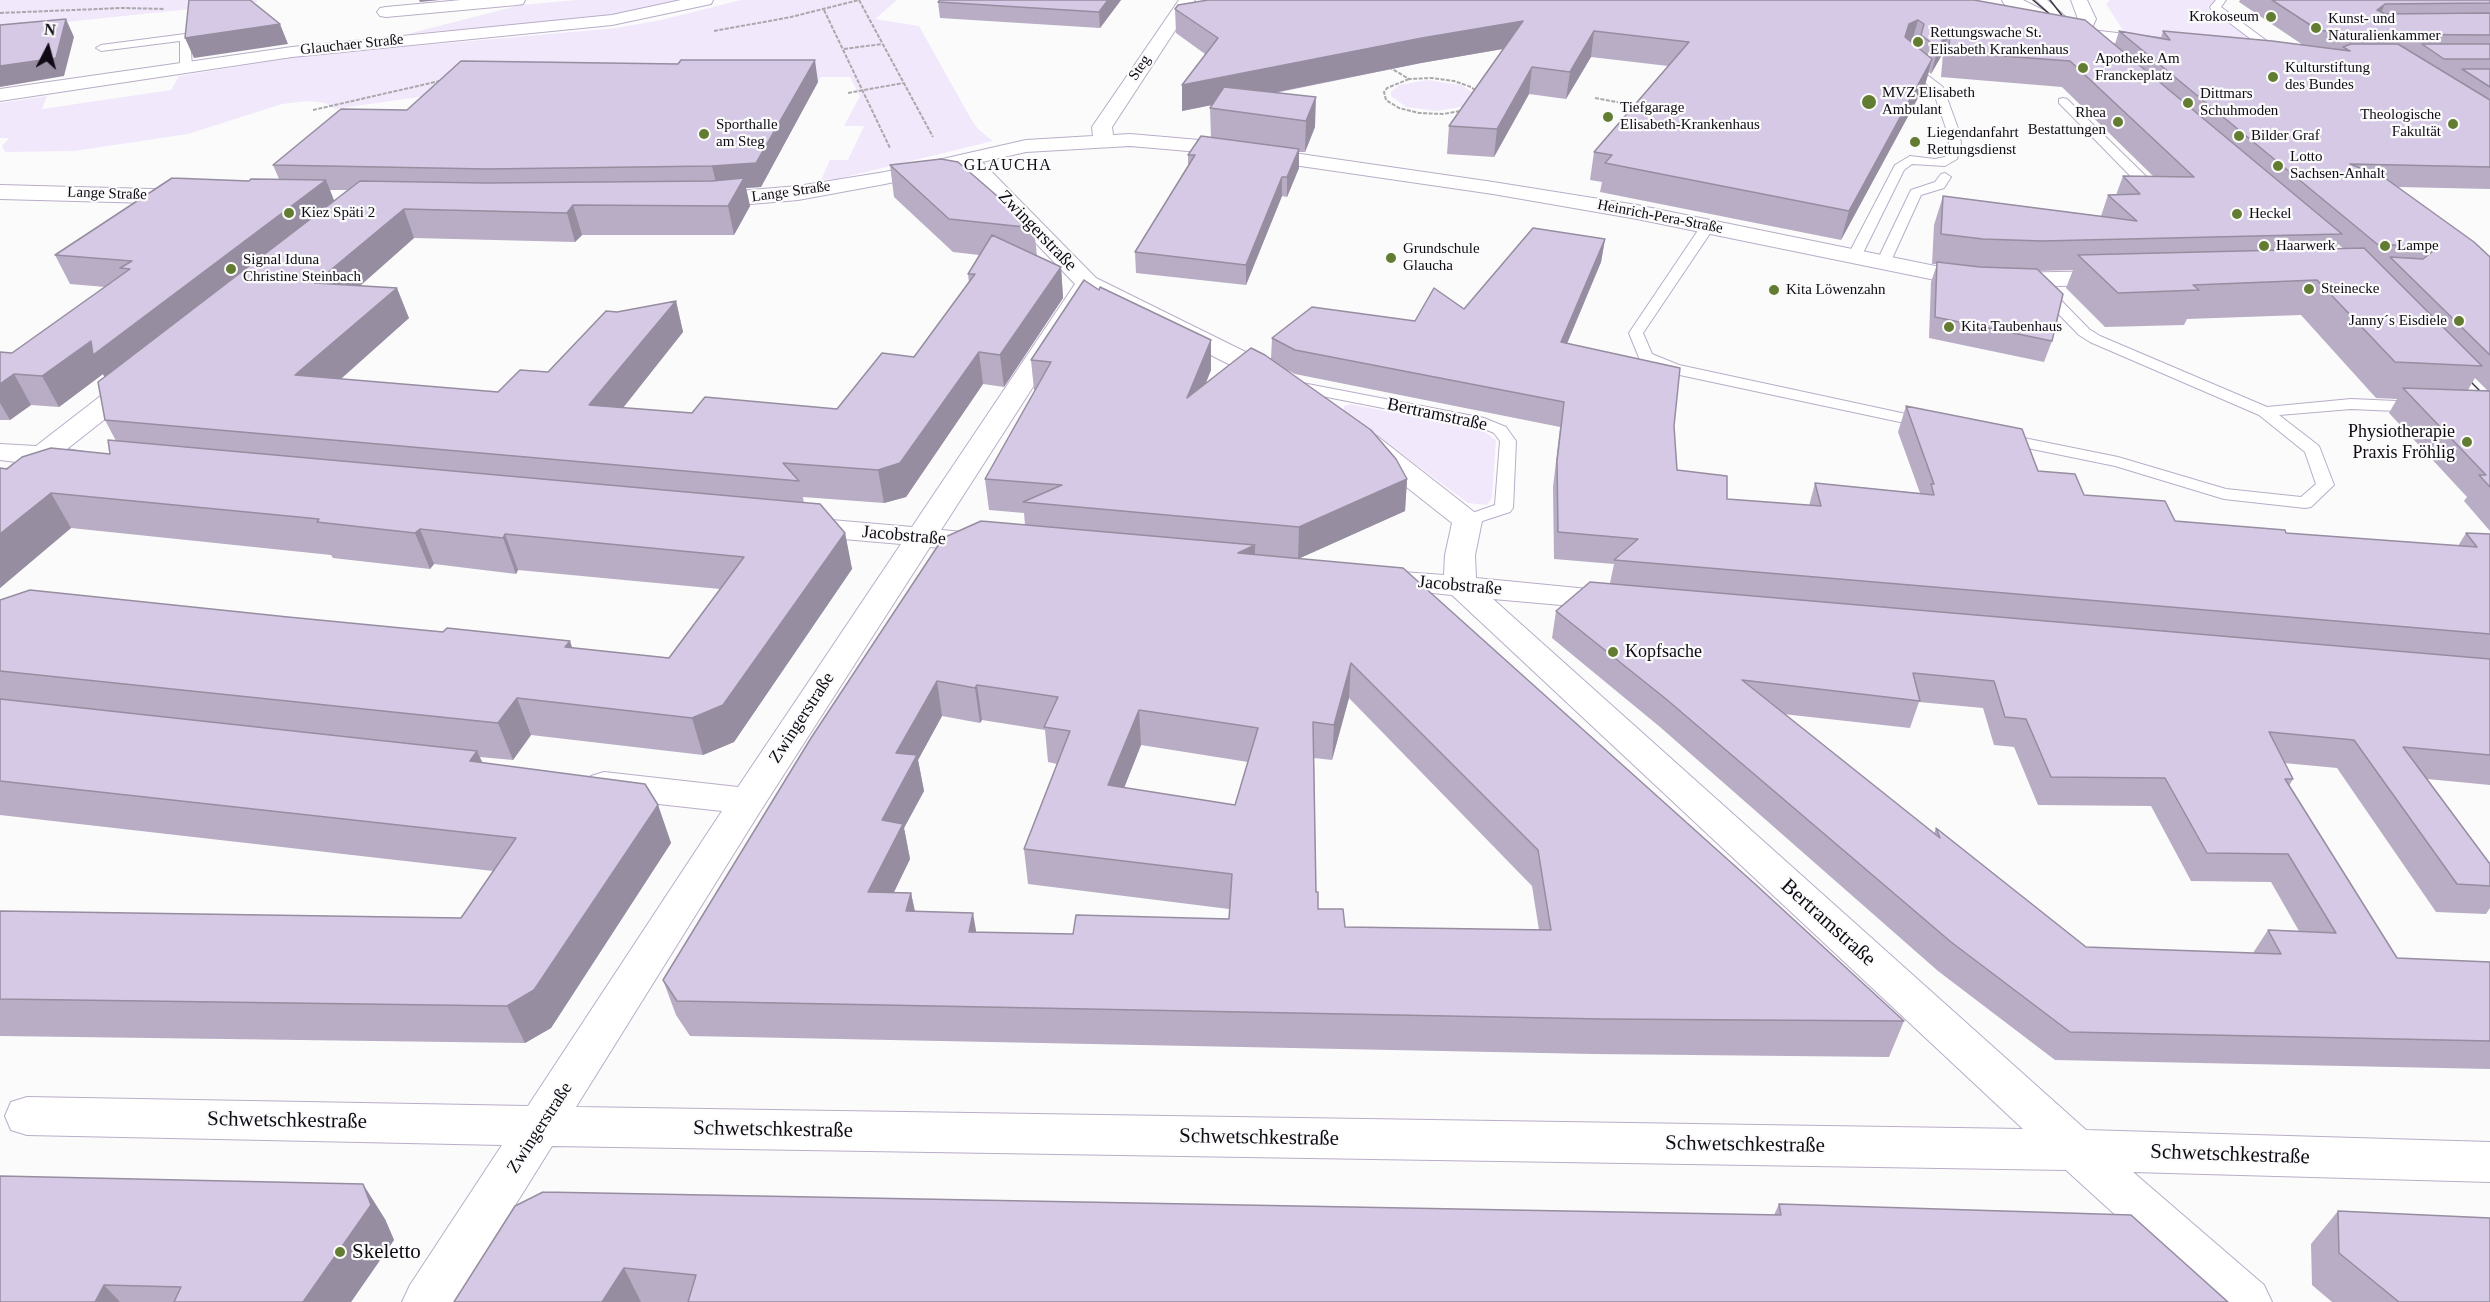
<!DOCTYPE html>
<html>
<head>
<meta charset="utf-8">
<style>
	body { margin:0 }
	#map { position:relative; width:2490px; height:1302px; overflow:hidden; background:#fbfbfb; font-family:Georgia,serif }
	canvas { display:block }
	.north { position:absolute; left:18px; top:18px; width:60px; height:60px; -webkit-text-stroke:4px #fbfbfb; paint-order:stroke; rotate:6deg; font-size:16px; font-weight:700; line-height:24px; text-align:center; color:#0f0a14 }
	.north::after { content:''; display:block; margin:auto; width:21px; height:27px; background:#0f0a14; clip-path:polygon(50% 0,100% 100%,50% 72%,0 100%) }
</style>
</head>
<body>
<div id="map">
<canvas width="2490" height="1302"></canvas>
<div class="north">N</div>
</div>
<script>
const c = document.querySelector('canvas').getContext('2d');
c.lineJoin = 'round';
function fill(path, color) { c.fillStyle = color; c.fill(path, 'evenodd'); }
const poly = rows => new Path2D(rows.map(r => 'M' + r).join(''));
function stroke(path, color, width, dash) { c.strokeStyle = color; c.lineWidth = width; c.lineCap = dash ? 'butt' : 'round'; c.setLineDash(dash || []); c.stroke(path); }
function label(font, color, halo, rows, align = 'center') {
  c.font = font + ' Georgia,serif'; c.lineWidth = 4.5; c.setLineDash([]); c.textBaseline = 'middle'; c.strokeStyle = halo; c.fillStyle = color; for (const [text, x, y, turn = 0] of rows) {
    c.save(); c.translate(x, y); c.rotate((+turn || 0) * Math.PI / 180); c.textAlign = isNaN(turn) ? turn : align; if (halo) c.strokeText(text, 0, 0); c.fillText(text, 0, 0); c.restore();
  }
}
const green = poly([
	[0,0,257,0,257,2,0,29],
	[576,0,684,0,606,16,407,34,521,5],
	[741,0,897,0,875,19,919,26,971,119,978,129,993,141,837,179,821,180,830,160,848,160,864,126,844,126,860,96,850,77,821,77,818,82,419,97,335,109,325,103,308,101,282,104,188,134,74,151,5,152,2,146,9,138,0,138,0,103,47,96,42,109,171,90,179,76,304,56,616,28,661,20],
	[2110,0,2215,0,2207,7,2252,40,2216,42,2126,35,2106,4],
	[1427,80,1461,85,1474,93,1467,106,1436,111,1406,107,1391,96,1391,92,1399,85],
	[1350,404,1482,430,1496,440,1492,498,1487,505,1468,503,1344,411,1344,406]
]);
const path = poly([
	[824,10,890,148],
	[0,13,122,8,165,9],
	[714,31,791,17,859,0,933,137],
	[844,49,882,44],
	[1389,67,1409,79,1431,78,1454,81,1471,87,1479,93],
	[1409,79,1387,88,1384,92,1386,100,1399,108,1419,113,1443,114,1465,110],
	[848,93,903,83],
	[1595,98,1638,106],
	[313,110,444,80]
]);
const service = poly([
	[2036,0,2047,0,2078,28,2078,32,2070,32,2036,0],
	[2216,0,2226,0,2221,7,2279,50,2279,54,2271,54,2211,9,2210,7,2216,0],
	[185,34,190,37,192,67,186,70,180,67,180,41,101,51,96,48,101,45,185,34],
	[1906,59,1943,87,1959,131,1961,143,1957,159,1945,166,1912,164,1904,170,1861,257,1854,261,1849,260,1847,257,1895,165,1910,156,1935,159,1945,157,1949,143,1947,131,1932,88,1902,64,1901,62,1906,59],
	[2063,98,2067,99,2162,192,2163,195,2162,198,2152,198,2059,103,2059,99,2063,98],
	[1945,173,1951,177,1944,188,1921,195,1890,263,1883,267,1878,266,1876,263,1911,190,1935,182,1941,174,1945,173],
	[1708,222,1715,226,1643,333,1652,354,1679,365,1934,420,1936,423,1934,426,1928,428,1675,374,1640,360,1629,333,1703,223,1708,222],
	[2043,286,2048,287,2089,329,2100,336,2267,407,2351,399,2419,402,2427,407,2419,412,2351,409,2279,415,2319,446,2334,485,2311,507,2305,508,2224,499,2115,466,1998,442,1996,439,2004,434,2118,457,2226,489,2301,497,2316,484,2305,452,2259,415,2090,342,2079,335,2038,293,2036,290,2043,286],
	[1292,381,1484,418,1506,427,1516,441,1513,508,1510,512,1467,526,1461,525,1458,521,1461,517,1495,505,1500,441,1494,433,1480,427,1286,389,1284,386,1286,383,1292,381]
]);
const minor = poly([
	[461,0,525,0,523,4,517,5,386,17,380,16,377,12,380,8,386,7,461,0],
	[1179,0,1195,0,1112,127,1113,135,1130,134,1211,141,1493,182,1637,205,1945,268,2004,273,2113,271,2121,273,2125,278,2121,283,2113,285,2004,287,1945,282,1637,219,1493,194,1211,153,1130,146,1026,152,982,162,1096,278,1288,373,1292,379,1288,385,1279,387,1270,385,1092,295,941,530,988,534,999,537,1003,543,999,549,988,552,930,547,761,810,576,1107,2023,1129,1452,595,1363,586,1358,579,1363,572,1374,570,1444,575,1445,555,1452,523,1357,448,1353,442,1357,436,1367,434,1377,436,1478,515,1482,521,1475,555,1476,578,1629,593,1634,600,1629,607,1618,610,1493,599,2086,1130,2490,1142,2490,1182,2133,1172,2264,1285,2272,1302,2211,1302,2066,1170,552,1146,455,1302,402,1302,410,1285,502,1145,27,1135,11,1130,5,1116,11,1102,27,1097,528,1106,722,811,604,798,591,794,586,785,591,776,604,772,738,787,901,544,797,535,786,532,782,526,786,520,797,517,912,527,1075,284,963,167,885,184,798,200,703,208,695,206,692,201,695,196,703,194,798,186,885,172,1026,140,1093,136,1092,127,1179,0],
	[2002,0,2023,0,2075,26,2078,19,2071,0,2087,0,2096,19,2091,30,2161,38,2167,39,2170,43,2167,47,2161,48,2057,37,2054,33,2056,30,2004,4,2002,0],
	[0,185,189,190,197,192,200,197,197,202,189,204,0,199,0,185],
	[138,372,147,374,151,380,147,386,67,449,84,452,88,458,84,464,74,466,48,464,10,494,0,497,0,474,16,462,0,460,0,444,36,446,129,374,138,372]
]);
const tertiary = poly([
	[681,0,713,0,711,4,612,25,292,57,0,101,0,89,292,47,612,15,681,0]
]);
const tram = poly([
	[2033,0,2060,23],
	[2050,0,2064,18],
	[2460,371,2490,401]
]);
const wall = poly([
	[1121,0,1100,28,940,18,938,2],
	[1974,0,2115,44,2119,31,2161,38,2163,31,2303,45,2239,2,2240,0,2490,0,2490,189,2398,187,2490,257,2490,531,2464,501,2467,497,2389,413,2397,399,2376,398,2301,315,2187,319,2184,325,2105,327,2066,288,2073,270,2039,271,2052,341,2044,362,1929,338,1931,282,1937,264,1932,264,1934,225,1943,196,2101,216,2108,195,2116,195,2123,176,2153,176,2062,87,1941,77,1943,53,1931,74,1929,72,1925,85,1841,240,1600,192,1602,182,1590,180,1594,152,1668,66,1591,57,1566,99,1529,94,1494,157,1447,154,1449,126,1503,49,1421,63,1275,93,1315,127,1305,152,1299,152,1299,168,1287,197,1282,196,1246,285,1136,273,1135,252,1188,166,1188,155,1211,137,1210,108,1212,105,1182,111,1205,54,1176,33,1175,9],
	[2338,244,2344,249,2335,249],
	[2475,378,2487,390,2468,390],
	[818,82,761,187,746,188,750,206,734,235,582,235,575,242,414,238,360,286,409,318,341,379,498,392,548,372,617,312,676,301,683,332,623,408,692,413,837,409,914,357,969,283,968,274,979,255,953,252,894,197,890,165,1034,228,1037,256,1061,267,1063,298,1004,387,983,384,906,497,884,503,803,497,804,503,845,533,852,569,734,742,703,755,531,735,513,760,480,757,483,763,658,805,671,843,551,1028,525,1043,0,1036,0,911,461,918,493,871,0,815,0,600,572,648,669,658,720,589,518,570,516,574,434,564,430,569,333,558,331,555,71,528,0,588,0,468,7,469,110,454,116,441,105,420,104,376,103,374,59,407,31,405,10,420,0,420,0,352,12,353,105,287,70,284,55,255,249,181,279,179,273,165,407,110],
	[330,190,347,190,334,201],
	[1605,239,1601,262,1567,344,1674,426,1677,470,1727,499,1809,506,1815,483,1920,493,1898,432,1906,406,2038,471,2084,495,2175,521,2286,533,2458,546,2466,533,2490,534,2490,785,2427,779,2490,864,2490,908,2486,914,2436,912,2337,768,2284,763,2293,779,2289,786,2397,958,2490,962,2490,1069,2055,1060,1938,971,1660,727,1552,638,1556,611,1610,583,1614,564,1554,559,1553,487,1560,427,1295,374,1287,370,1407,479,1405,511,1300,558,1904,1021,1889,1057,1593,1054,690,1036,676,1015,663,980,1025,525,1024,513,989,510,985,479,1035,390,1034,390,1031,360,1099,290,1211,340,1211,370,1206,383,1271,359,1272,338,1415,321,1464,309],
	[1349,698,1532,886,1539,930,1345,927,1318,909,1316,892,1314,758,1332,760],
	[1919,702,1983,708,1994,745,2014,747,2038,805,2151,806,2191,881,2271,882,2299,931,2268,930,2253,953,2086,947,1936,828,1934,834,1783,714,1910,728],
	[942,716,980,723,982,720,1045,730,1048,762,1057,764,1024,849,1028,884,1229,909,1229,919,1073,934,976,932,915,911,911,893,894,892,910,859,904,828,924,791,918,760],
	[1141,745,1248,762,1235,805,1124,788],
	[1779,1204,2228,1302,454,1302,515,1206,1774,1215],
	[2338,1211,2490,1302,2332,1302,2312,1285,2311,1244],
	[385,1219,394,1240,351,1302,0,1302]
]);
const shadedWall = poly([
	[419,0,440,0,420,2],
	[1108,0,1121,0,1100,28,1099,12],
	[2385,4,2376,23,2377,10],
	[66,19,74,37,64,76,0,87,0,66],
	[1918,20,1911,45,1905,37,1909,24],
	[1523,21,1520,46,1421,63,1182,111,1182,85,1422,38],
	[280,24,288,44,194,58,185,38],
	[1950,28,1943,53,1931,74,1938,48],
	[1594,31,1591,57,1566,99,1570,72],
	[1932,59,1925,85,1841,240,1849,211],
	[815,60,818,82,761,187,746,188,750,206,734,235,728,206,718,191,712,166],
	[1532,67,1529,94,1494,157,1497,129],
	[1316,97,1315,127,1305,152,1306,121],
	[1299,149,1299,168,1287,197,1287,177],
	[1282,177,1282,196,1246,285,1246,265],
	[326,180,337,208,109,386,103,374,59,407,42,376,91,341],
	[573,205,582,235,575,242,567,213],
	[404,209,414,238,328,314,315,283],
	[1605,239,1601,262,1557,367,1561,342],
	[1061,267,1063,298,1004,387,1000,355],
	[397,288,409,318,309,407,295,375],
	[676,301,683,332,599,438,589,405],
	[1211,340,1211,370,1187,429,1187,398],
	[979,352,983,384,906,497,884,503,878,470],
	[14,374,31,405,10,420,0,403,0,384],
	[1407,479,1405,511,1298,559,1299,527],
	[51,493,71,528,0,588,0,534],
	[420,529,434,564,430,569,415,533],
	[845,533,852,569,734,742,703,755,692,718],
	[505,534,518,570,516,574,503,538],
	[1255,545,1255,579,1238,553],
	[570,641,582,677,565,647],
	[1351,663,1349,698,1332,760,1334,725],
	[937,681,942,716,918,760,924,791,904,828,910,859,877,927,868,892,896,753],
	[977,685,982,720,980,723,975,688],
	[517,698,531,735,513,760,498,723],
	[1139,710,1141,745,1111,821,1108,785],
	[477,751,493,788,470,761],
	[658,805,671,843,551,1028,525,1043,507,1006],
	[911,893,918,928,906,911],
	[973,913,979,948,969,932],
	[363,1184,385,1219,394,1240,351,1302,303,1302],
	[624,1268,641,1302,602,1302],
	[104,1285,120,1302,95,1302]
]);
const building = poly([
	[189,0,250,0,280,24,185,38,189,0],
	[940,0,1108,0,1099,12,938,2,940,0],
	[1208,0,1974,0,2085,20,2342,234,2042,241,1983,239,1941,234,1943,196,2137,221,2108,195,2140,194,2123,176,2194,177,2070,61,1949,52,1950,28,1938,48,1921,35,1924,24,1918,20,1909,24,1905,37,1932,59,1849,211,1605,163,1612,155,1594,152,1689,42,1594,31,1570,72,1532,67,1497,129,1449,126,1523,21,1422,38,1182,85,1218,38,1175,9,1178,5,1208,0],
	[2272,0,2490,0,2490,3,2385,4,2377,10,2385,14,2490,13,2490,35,2350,34,2318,30,2272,0],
	[66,19,56,58,0,66,0,25,66,19],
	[2119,31,2170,40,2163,31,2272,41,2350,51,2343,47,2351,44,2398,44,2490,100,2490,167,2350,164,2385,178,2474,242,2490,257,2490,355,2390,257,2423,259,2432,252,2423,247,2377,244,2119,31],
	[2422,44,2490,44,2490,59,2444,59,2422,44],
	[681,60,815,60,756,163,712,166,487,169,273,165,341,109,407,110,461,61,678,64,681,60],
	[2462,69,2490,69,2490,87,2462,69],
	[1224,87,1316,97,1306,121,1210,108,1224,87],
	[1201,136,1299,149,1287,177,1282,177,1246,265,1135,252,1195,155,1188,155,1201,136],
	[941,159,958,162,1034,228,949,219,890,165,941,159],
	[172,178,249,181,251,179,326,180,93,355,91,341,42,376,14,374,0,384,0,352,12,353,130,269,120,268,132,261,55,255,172,178],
	[744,178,728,206,573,205,567,213,404,209,315,283,397,288,295,375,498,392,520,370,548,372,606,311,617,312,676,301,589,405,692,413,705,397,837,409,882,353,914,357,975,274,968,274,992,235,1061,267,1000,355,979,352,900,463,878,470,783,463,799,481,105,420,98,382,360,181,486,183,712,181,744,178],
	[1533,228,1605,239,1561,342,1680,368,1674,426,1677,470,1727,476,1727,499,1821,506,1815,483,1934,495,1931,484,1934,484,1906,406,2022,429,2038,471,2075,474,2084,495,2165,501,2175,521,2285,530,2286,533,2313,535,2477,547,2466,533,2490,534,2490,634,1614,560,1638,539,1558,532,1557,461,1564,402,1295,350,1272,338,1312,307,1415,321,1434,288,1464,309,1533,228],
	[2364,248,2482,366,2395,362,2317,280,2193,285,2199,290,2118,293,2078,255,2364,248],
	[1937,262,1980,267,2037,269,2063,294,2052,341,1935,317,1937,262],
	[1084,280,1099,290,1100,287,1211,340,1187,398,1251,348,1265,355,1371,430,1396,459,1407,479,1299,527,1023,502,1062,485,985,479,1051,362,1031,360,1084,280],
	[2403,388,2490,391,2490,487,2479,475,2486,475,2403,388],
	[108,440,820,504,845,533,723,705,692,718,517,698,498,723,0,671,0,600,30,590,288,617,443,632,447,628,570,641,565,647,669,658,744,557,505,534,503,538,420,529,415,533,317,522,319,519,51,493,0,534,0,468,7,469,22,457,51,448,110,454,108,440],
	[981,521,1255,545,1238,553,1403,568,1755,884,1904,1021,1602,1019,677,1001,663,980,811,738,943,538,981,521],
	[1351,663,1538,850,1551,930,1345,927,1343,909,1318,909,1318,892,1316,892,1313,722,1334,725,1351,663],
	[937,681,975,688,977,685,1058,697,1044,727,1070,731,1024,849,1232,874,1229,919,1076,915,1073,934,969,932,973,913,906,911,911,893,868,892,903,824,882,820,917,755,896,753,937,681],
	[1139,710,1258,728,1235,805,1108,785,1139,710],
	[1590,582,2490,659,2490,755,2403,747,2490,864,2490,886,2457,884,2354,740,2269,732,2293,779,2285,779,2397,958,2490,962,2490,1041,2070,1032,1951,942,1666,699,1556,611,1590,582],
	[1913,673,1994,681,2005,717,2026,719,2051,777,2165,778,2207,853,2288,854,2336,933,2268,930,2281,954,2086,947,1936,828,1940,838,1742,680,1920,701,1913,673],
	[0,699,477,751,470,761,645,784,658,805,534,990,507,1006,0,999,0,911,461,918,516,838,0,781,0,699],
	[0,1176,363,1184,371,1205,303,1302,174,1302,181,1287,104,1285,95,1302,0,1302,0,1176],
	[543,1192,1781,1215,1779,1204,2131,1215,2228,1302,688,1302,696,1275,624,1268,602,1302,454,1302,515,1206,543,1192],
	[2338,1211,2490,1218,2490,1302,2399,1302,2339,1253,2338,1211]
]);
const markers = [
	[2271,17,6,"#627d31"],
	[2316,28,6,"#627d31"],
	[1918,42,6,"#627d31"],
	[2083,68,6,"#627d31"],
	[2273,77,6,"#627d31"],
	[1869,102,8,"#627d31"],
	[2188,103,6,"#627d31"],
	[1608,117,6,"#627d31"],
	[2118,122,6,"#627d31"],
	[2453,124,6,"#627d31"],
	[704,134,6,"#627d31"],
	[2239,136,6,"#627d31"],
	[1915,142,6,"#627d31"],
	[2278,166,6,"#627d31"],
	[289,213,6,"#627d31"],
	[2237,214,6,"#627d31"],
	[2264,246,6,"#627d31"],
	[2385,246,6,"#627d31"],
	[1391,258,6,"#627d31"],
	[231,269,6,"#627d31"],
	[2309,289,6,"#627d31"],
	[1774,290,6,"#627d31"],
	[2459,321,6,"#627d31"],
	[1949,327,6,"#627d31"],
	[2467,442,6,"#627d31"],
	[1613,652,6,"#627d31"],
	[340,1252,6,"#627d31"]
];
const farPoinames = [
	["Krokoseum",2259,17,"right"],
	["Kunst- und",2328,19],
	["Naturalienkammer",2328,36],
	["Rettungswache St.",1930,33],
	["Elisabeth Krankenhaus",1930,50],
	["Apotheke Am",2095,59],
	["Franckeplatz",2095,76],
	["Kulturstiftung",2285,68],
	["des Bundes",2285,85],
	["MVZ Elisabeth",1882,93],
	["Ambulant",1882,110],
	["Dittmars",2200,94],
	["Schuhmoden",2200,111],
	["Tiefgarage",1620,108],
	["Elisabeth-Krankenhaus",1620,125],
	["Rhea",2106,113,"right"],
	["Bestattungen",2106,130,"right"],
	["Theologische",2441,115,"right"],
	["Fakultät",2441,132,"right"],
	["Sporthalle",716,125],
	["am Steg",716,142],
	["Liegendanfahrt",1927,133],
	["Rettungsdienst",1927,150],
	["Bilder Graf",2251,136],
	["Lotto",2290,157],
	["Sachsen-Anhalt",2290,174],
	["Kiez Späti 2",301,213],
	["Heckel",2249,214],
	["Haarwerk",2276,246],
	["Lampe",2397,246],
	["Grundschule",1403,249],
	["Glaucha",1403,266],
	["Signal Iduna",243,260],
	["Christine Steinbach",243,277],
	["Steinecke",2321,289],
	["Kita Löwenzahn",1786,290],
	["Janny´s Eisdiele",2447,321,"right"],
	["Kita Taubenhaus",1961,327]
];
const farStreetnames = [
	["Glauchaer Straße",352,45,-6],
	["Steg",1140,68,-56],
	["Lange Straße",791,192,-8],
	["Lange Straße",107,194,2],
	["Heinrich-Pera-Straße",1660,217,11]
];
const farNeighbourhoodnames = [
	["GLAUCHA",1008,166]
];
const streetNames = [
	["Zwingerstraße",1037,231,46],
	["Bertramstraße",1437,415,12],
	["Jacobstraße",904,536,5],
	["Jacobstraße",1460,586,5],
	["Zwingerstraße",802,718,-57],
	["Zwingerstraße",540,1128,-57]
];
const poiNames = [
	["Physiotherapie",2455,432],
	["Praxis Fröhlig",2455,453],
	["Kopfsache",1625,652,"left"]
];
const nearStreetnames = [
	["Bertramstraße",1828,923,42],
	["Schwetschkestraße",287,1121,1],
	["Schwetschkestraße",773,1130,1],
	["Schwetschkestraße",1259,1138,1],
	["Schwetschkestraße",1745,1145,1],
	["Schwetschkestraße",2230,1155,2]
];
const nearPoinames = [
	["Skeletto",352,1252]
];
fill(green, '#f1e8fb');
stroke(service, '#b9adc8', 2);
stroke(minor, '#b9adc8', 2);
stroke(tertiary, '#b9adc8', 2);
stroke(path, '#aaa8ab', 2, [4, 1.5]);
fill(service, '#fff');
fill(minor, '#fff');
fill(tertiary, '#fff');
stroke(tram, '#3b373f', 1.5);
fill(wall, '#b8adc5');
fill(shadedWall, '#968da0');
fill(building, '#d6c9e5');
stroke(building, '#968da0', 1.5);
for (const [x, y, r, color] of markers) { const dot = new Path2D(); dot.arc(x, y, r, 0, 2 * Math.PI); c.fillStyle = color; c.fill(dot); stroke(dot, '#fbfbfb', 2); }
label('15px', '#0f0a14', '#fbfbfb', farPoinames, 'left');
label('15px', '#0f0a14', '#fbfbfb', farStreetnames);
c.letterSpacing = '1.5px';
label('16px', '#0f0a14', '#fbfbfb', farNeighbourhoodnames);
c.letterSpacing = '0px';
label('18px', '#0f0a14', '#fbfbfb', streetNames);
label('18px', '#0f0a14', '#fbfbfb', poiNames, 'right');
label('21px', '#0f0a14', '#fbfbfb', nearStreetnames);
label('21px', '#0f0a14', '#fbfbfb', nearPoinames, 'left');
</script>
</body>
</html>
